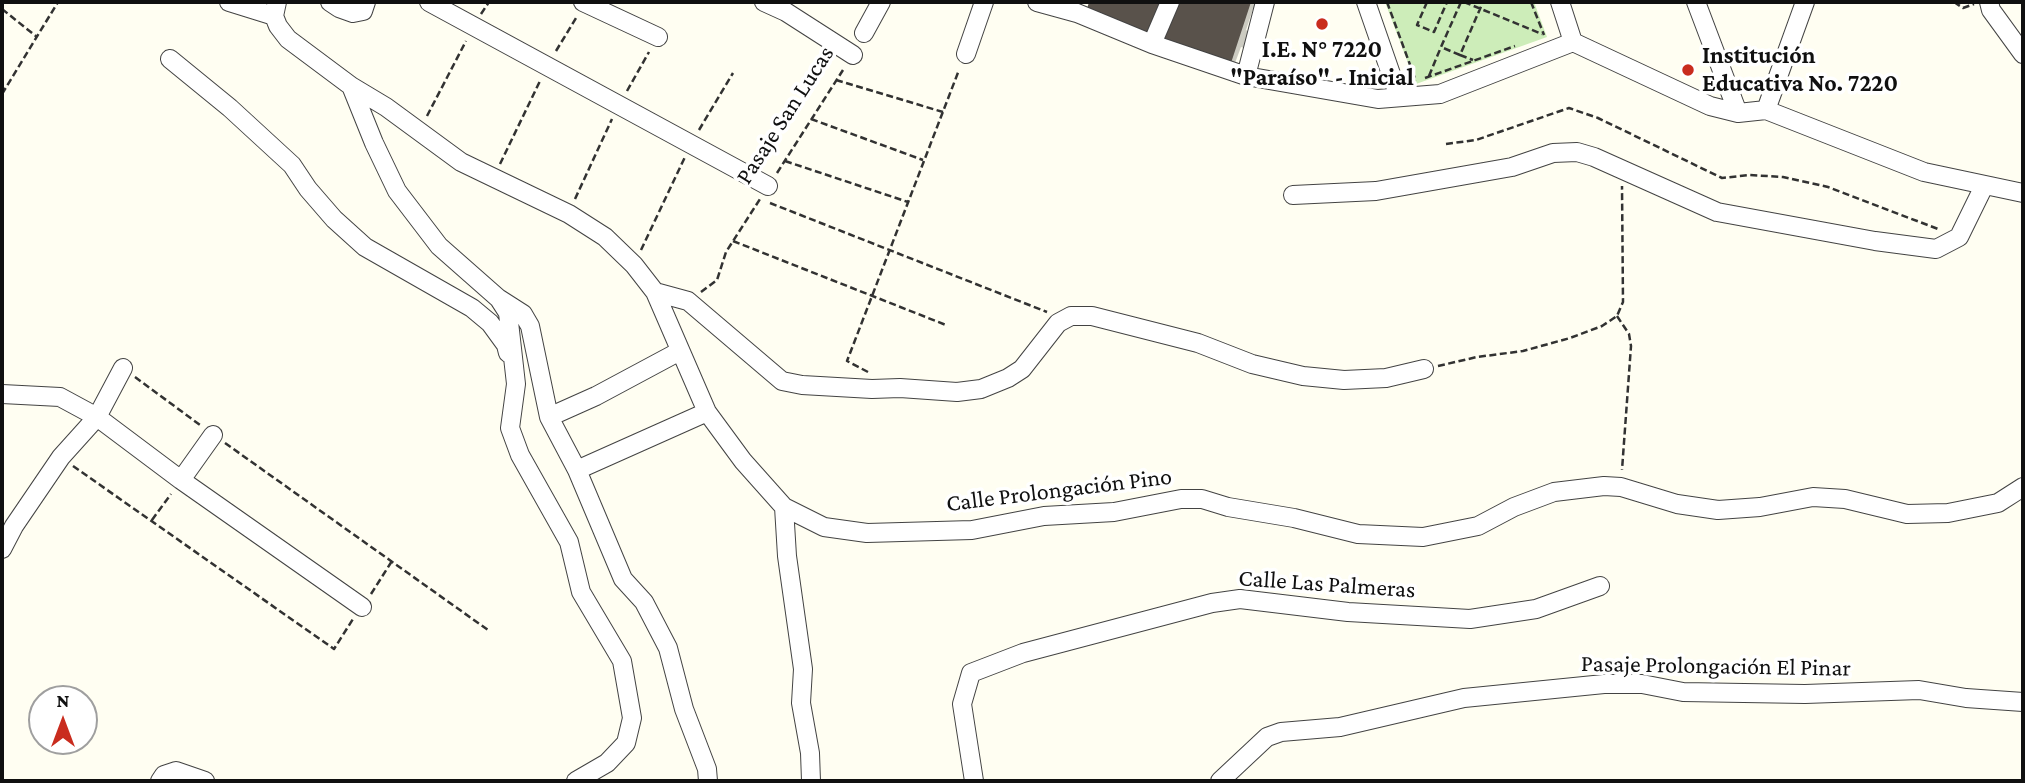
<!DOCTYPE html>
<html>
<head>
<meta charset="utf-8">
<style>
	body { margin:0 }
	#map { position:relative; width:2025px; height:783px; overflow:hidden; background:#fffef2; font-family:"Crimson Pro",serif }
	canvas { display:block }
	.frame { position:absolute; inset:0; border:4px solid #101010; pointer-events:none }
	.north { position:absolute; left:28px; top:685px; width:70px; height:70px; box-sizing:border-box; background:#fff; border:2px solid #9f9f9f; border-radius:50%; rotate:0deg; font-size:19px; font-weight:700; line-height:28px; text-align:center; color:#101010 }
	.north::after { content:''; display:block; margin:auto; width:24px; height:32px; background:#c92c1e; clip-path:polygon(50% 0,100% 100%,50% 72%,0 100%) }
</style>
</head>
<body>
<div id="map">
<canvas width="2025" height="783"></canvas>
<div class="frame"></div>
<div class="north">N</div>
</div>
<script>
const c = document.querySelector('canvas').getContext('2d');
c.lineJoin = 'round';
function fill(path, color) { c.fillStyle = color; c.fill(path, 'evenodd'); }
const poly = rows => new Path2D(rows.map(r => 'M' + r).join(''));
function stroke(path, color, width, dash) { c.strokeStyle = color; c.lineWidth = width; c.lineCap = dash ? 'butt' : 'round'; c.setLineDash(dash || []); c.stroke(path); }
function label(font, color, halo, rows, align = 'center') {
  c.font = font + ' "Crimson Pro",serif'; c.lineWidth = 7; c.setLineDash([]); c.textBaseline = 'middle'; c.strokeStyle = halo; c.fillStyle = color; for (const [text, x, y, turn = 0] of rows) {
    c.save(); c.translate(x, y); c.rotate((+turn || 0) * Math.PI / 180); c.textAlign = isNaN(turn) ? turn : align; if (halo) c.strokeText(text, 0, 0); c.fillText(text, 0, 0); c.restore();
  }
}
const green = poly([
	[1385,2,1534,2,1547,37,1416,84]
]);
const shadow = poly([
	[1181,2,1261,2,1258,11,1253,9,1246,30,1251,33,1246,49,1241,47,1235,63,1166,38,1187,5]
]);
const building = poly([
	[1089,2,1162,2,1151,34,1087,9],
	[1179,2,1251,2,1231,63,1164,38]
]);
const path = poly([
	[1387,2,1416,81],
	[1427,2,1417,25,1434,32,1447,2],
	[1461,2,1441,47,1460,55,1483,2],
	[1464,2,1542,34],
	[1531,2,1544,35],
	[1954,2,1963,8,1974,4],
	[2,9,37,37],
	[481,14,489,2],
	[556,51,576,18],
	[1460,55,1473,60],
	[1429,76,1441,47],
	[1425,78,1515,46],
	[836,80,943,112],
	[627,91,649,52],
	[2,94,58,2],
	[427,116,466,41],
	[811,119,923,160],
	[699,130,733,73],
	[1446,144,1476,140,1569,108,1598,118,1722,178,1750,175,1783,177,1828,187,1938,229],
	[785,161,908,202],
	[500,164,540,81],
	[777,173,843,70],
	[575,199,612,119],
	[770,203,1047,312],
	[733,241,946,325],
	[641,250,685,157],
	[701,292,717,280,726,252,760,199],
	[1617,316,1629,334,1631,346,1622,470],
	[1438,366,1477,357,1523,351,1570,338,1602,326,1617,316,1623,302,1622,186],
	[868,372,847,361,959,70],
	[135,377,200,425],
	[225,443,488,630],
	[73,466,334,649,353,619],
	[152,520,171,494],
	[371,594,392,561]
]);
const minor = poly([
	[229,2,274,16],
	[277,2,274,16,278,26,288,39,351,86,386,107,461,162,569,214,605,237,634,265,655,292,707,412,743,461,784,507,824,527,867,533,972,530,1044,516,1114,512,1181,499,1202,499,1228,507,1294,518,1358,534,1423,537,1478,526,1514,507,1554,492,1604,486,1621,487,1677,504,1718,510,1760,507,1813,497,1845,499,1907,514,1948,513,1998,503,2023,487],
	[330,2,339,8,353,13,363,11,366,2],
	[429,2,768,186],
	[583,2,658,37],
	[764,2,786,12,853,55],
	[1037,2,1077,13,1152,44,1246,76,1378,99,1440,94,1573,42,1710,106,1738,113,1766,110,1924,172,2023,193],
	[1366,2,1399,97],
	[1560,2,1573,42],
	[1696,2,1738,113],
	[1989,2,1991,10,2023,54],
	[864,33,881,2],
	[1152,44,1170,2],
	[966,54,984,2],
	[170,59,230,108,292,165,308,189,334,219,365,247,472,308,490,323,506,345,508,353],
	[1246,76,1265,2],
	[351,86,374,143,397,191,439,246,498,298,523,314,530,326,549,417,577,470,623,579,644,602,668,648,684,709,707,769,708,781],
	[1766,110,1805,2],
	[1293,195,1376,191,1512,167,1553,153,1577,152,1594,157,1717,212,1875,241,1936,249,1959,237,1984,186],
	[655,292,688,301,782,381,802,385,872,389,900,388,957,392,981,389,1008,378,1022,369,1058,323,1071,316,1092,316,1198,343,1252,364,1303,376,1344,380,1386,378,1424,369],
	[499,299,508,313,516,384,510,428,520,455,569,542,581,592,622,661,632,718,626,743,607,763,576,781],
	[2,394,60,397,97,417,181,480,362,607],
	[549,417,596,396,680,351],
	[577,470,707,412],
	[181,480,213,435],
	[784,507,787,556,803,669,801,703,810,753,811,781],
	[2,549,14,526,61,457,97,417,123,368],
	[160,781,164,775,176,771,205,781],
	[974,781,962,704,971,673,1023,653,1212,603,1240,599,1348,612,1470,619,1536,609,1600,586],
	[1220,781,1267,737,1281,732,1340,727,1464,698,1604,684,1642,684,1683,692,1805,694,1919,690,1966,698,2023,702]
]);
const markers = [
	[1322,24,7,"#c92c1e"],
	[1688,70,7,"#c92c1e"]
];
const poiNames = [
	["I.E. N° 7220",1322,50],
	["\"Paraíso\" - Inicial",1322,78],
	["Institución",1702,56,"left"],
	["Educativa No. 7220",1702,84,"left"]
];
const streetNames = [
	["Pasaje San Lucas",785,115,-57],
	["Calle Prolongación Pino",1059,490,-7],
	["Calle Las Palmeras",1327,584,4],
	["Pasaje Prolongación El Pinar",1716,666,1]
];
fill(green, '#cdedb9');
fill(shadow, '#0003');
fill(building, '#59524b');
stroke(minor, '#434343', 20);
stroke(path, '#323232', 2.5, [7, 3.5]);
stroke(minor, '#fff', 18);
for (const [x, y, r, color] of markers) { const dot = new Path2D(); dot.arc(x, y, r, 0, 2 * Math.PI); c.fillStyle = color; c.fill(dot); stroke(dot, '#fff', 2.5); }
label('bold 24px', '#101010', '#fff', poiNames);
label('24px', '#101010', '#fff', streetNames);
</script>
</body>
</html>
